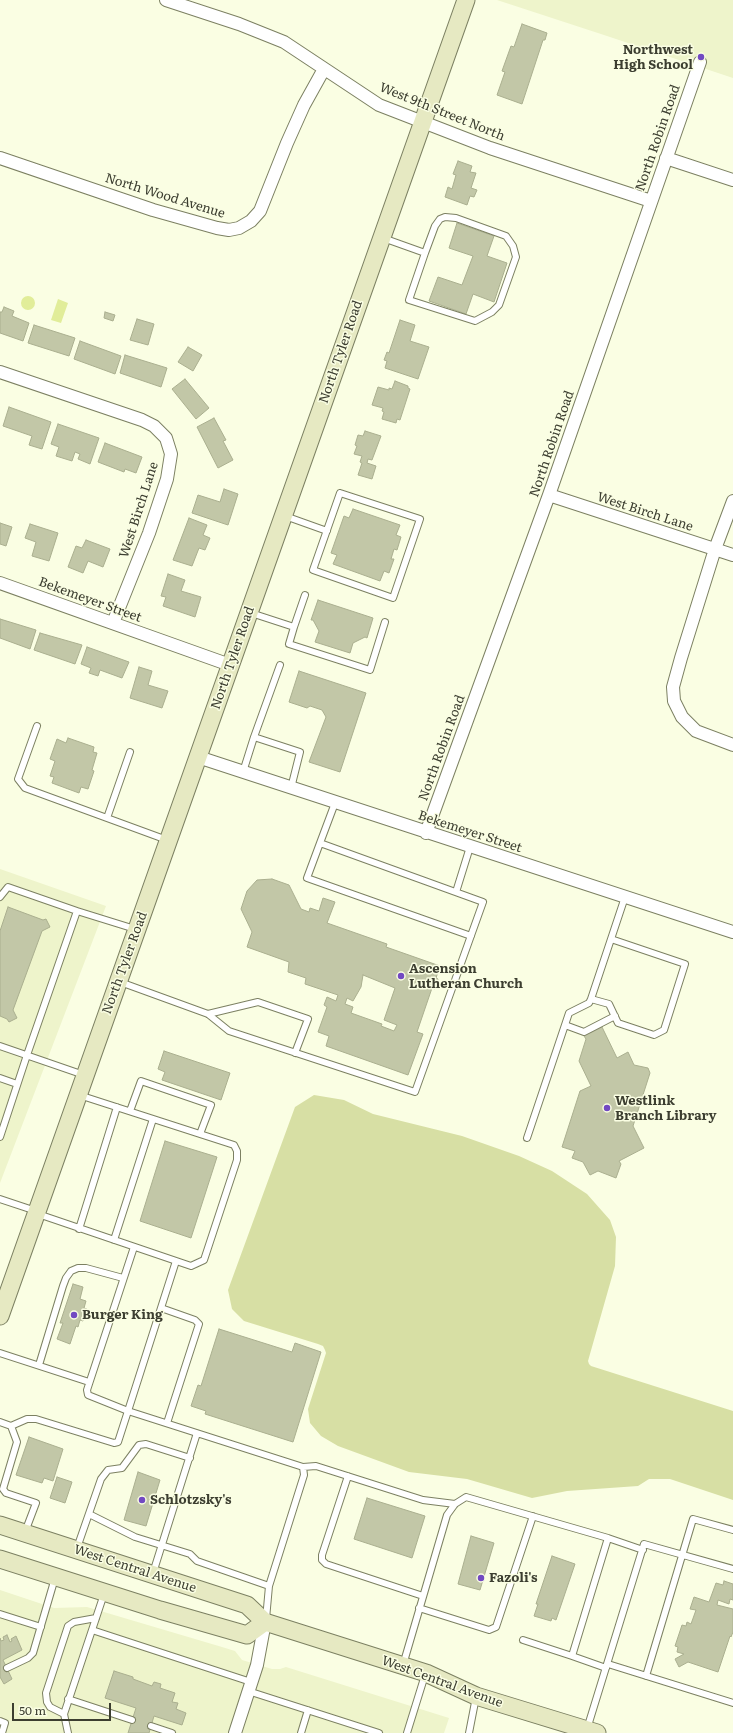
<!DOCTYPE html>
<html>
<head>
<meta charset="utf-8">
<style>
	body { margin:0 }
	#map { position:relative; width:733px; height:1733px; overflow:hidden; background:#fafee3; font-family:Literata,serif }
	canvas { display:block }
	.scale { position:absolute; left:12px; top:1703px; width:99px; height:18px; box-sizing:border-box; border:2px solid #3c3e30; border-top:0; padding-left:5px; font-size:12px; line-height:14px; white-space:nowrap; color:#3c3e30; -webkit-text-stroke:3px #fafee3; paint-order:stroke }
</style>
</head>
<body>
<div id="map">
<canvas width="733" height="1733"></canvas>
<div class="scale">50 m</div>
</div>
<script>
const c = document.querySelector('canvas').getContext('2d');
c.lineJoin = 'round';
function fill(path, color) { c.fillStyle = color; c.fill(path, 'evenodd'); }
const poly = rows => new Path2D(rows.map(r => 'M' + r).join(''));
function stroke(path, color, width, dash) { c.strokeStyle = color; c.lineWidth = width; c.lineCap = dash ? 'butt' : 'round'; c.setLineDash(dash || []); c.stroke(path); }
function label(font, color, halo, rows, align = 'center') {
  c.font = font + ' Literata,serif'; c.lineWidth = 3; c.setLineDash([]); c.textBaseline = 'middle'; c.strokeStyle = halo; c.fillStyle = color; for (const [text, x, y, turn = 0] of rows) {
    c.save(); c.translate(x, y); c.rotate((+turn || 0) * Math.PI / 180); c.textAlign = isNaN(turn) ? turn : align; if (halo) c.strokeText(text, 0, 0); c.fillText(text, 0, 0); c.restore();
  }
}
const built = poly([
	[497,0,733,0,733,78,607,36],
	[0,869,106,906,0,1183],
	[0,1590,54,1608,87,1607,222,1647,235,1651,242,1660,272,1669,280,1669,286,1667,449,1718,444,1733,0,1733]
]);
const green = poly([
	[314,1095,344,1100,373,1114,462,1136,519,1156,552,1171,587,1194,610,1220,616,1237,615,1266,588,1361,589,1364,591,1366,733,1411,733,1500,670,1479,649,1479,638,1486,567,1491,532,1498,467,1479,409,1472,338,1446,321,1436,310,1423,308,1409,326,1353,325,1350,323,1346,318,1344,244,1321,232,1309,228,1290,295,1107]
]);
const water = poly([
	'21 303a7 7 0 1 1 14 0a7 7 0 1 1-14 0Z',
	[58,299,68,303,61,323,51,320]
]);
const building = poly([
	[522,24,547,33,545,40,543,40,522,104,497,95,505,72,502,71,511,46,514,47,522,24],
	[458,161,472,166,470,172,476,173,471,188,477,190,474,197,470,196,467,205,445,197,448,187,452,189,456,175,453,174,458,161],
	[457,223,494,236,487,256,507,263,494,302,473,294,466,314,429,301,438,277,462,285,473,256,449,248,457,223],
	[4,307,14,311,12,316,29,323,23,341,0,333,0,312,2,312,4,307],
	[105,312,115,315,113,321,104,318,105,312],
	[137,319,154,324,148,345,130,340,137,319],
	[400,320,415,325,410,341,429,347,418,379,385,368,387,361,384,360,387,352,389,353,400,320],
	[34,325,75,338,69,356,28,343,34,325],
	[80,341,121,356,115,374,74,359,80,341],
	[188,347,202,355,193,371,178,362,188,347],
	[125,355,167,368,161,387,120,373,125,355],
	[185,379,209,408,196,419,172,389,185,379],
	[395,381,408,386,408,388,410,389,400,420,397,419,396,423,382,419,384,412,382,411,383,408,372,405,378,387,389,390,389,388,392,389,395,381],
	[9,407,51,422,42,449,29,445,32,436,3,426,9,407],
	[214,418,226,440,223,441,233,460,218,468,197,427,214,418],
	[58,424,99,438,90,464,78,459,80,454,75,452,72,461,56,456,59,447,51,444,58,424],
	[365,431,381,436,372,460,368,459,367,463,376,466,372,479,358,475,362,463,360,462,362,456,354,454,357,446,355,445,358,435,363,436,365,431],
	[105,443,142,457,136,473,125,469,124,472,98,462,105,443],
	[224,489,238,494,228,525,192,513,198,495,220,502,224,489],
	[353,509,400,525,396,535,401,537,397,550,394,549,391,559,394,559,389,573,384,571,380,581,333,564,337,555,331,553,344,516,349,518,353,509],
	[189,518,207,525,203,535,210,538,205,550,199,548,192,566,173,560,189,518],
	[0,523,12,527,6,546,0,544,0,523],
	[30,524,58,533,49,561,32,556,36,542,25,538,30,524],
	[86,540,110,549,103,567,88,561,83,573,68,567,76,546,82,548,86,540],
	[168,574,185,580,181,591,201,597,195,617,163,606,166,597,161,596,168,574],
	[318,600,373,618,367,638,365,637,353,643,350,653,315,642,319,631,313,620,311,620,318,600],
	[0,619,36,630,30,649,0,638,0,619],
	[40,633,82,645,75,664,34,650,40,633],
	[87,647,129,662,122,678,100,670,98,676,89,673,91,668,81,664,87,647],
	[139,667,152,671,148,685,168,691,162,708,130,698,139,667],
	[299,671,366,693,340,772,309,762,326,717,322,710,310,706,307,708,289,702,299,671],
	[68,738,94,747,93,752,97,753,92,770,94,771,88,789,81,787,79,793,52,783,54,777,50,776,55,761,50,759,57,739,66,743,68,738],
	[272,879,289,885,301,909,309,912,310,908,319,911,323,898,335,902,327,923,387,944,386,947,440,966,436,978,438,979,435,989,432,988,417,1032,423,1034,408,1075,326,1046,329,1036,318,1032,327,1007,324,1005,327,997,336,1001,338,995,305,984,306,978,288,972,289,962,247,947,252,932,241,909,247,891,257,880,272,879],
	[363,975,395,988,384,1020,397,1025,394,1031,381,1026,382,1024,351,1013,353,1007,345,1004,347,998,353,1001,361,987,363,975],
	[8,907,43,920,46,919,50,927,42,931,13,1010,17,1018,9,1022,7,1019,0,1016,0,931,8,907],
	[602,1027,617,1058,628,1052,634,1065,648,1068,650,1073,633,1126,644,1148,619,1161,621,1164,616,1178,598,1171,590,1175,583,1162,572,1158,575,1151,562,1147,580,1091,591,1086,579,1061,586,1039,584,1036,602,1027],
	[164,1051,230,1073,221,1100,162,1080,165,1072,158,1069,164,1051],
	[165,1141,217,1157,191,1238,140,1221,165,1141],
	[73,1284,83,1287,80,1299,86,1301,84,1308,87,1309,83,1321,80,1320,78,1327,76,1326,70,1344,57,1339,63,1323,60,1323,73,1284],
	[219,1329,292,1352,295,1343,321,1352,293,1442,205,1414,206,1411,191,1406,198,1385,201,1386,219,1329],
	[29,1437,63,1449,53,1481,44,1478,42,1483,16,1475,29,1437],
	[138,1472,160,1480,146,1526,124,1520,138,1472],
	[57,1477,72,1482,65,1503,50,1498,57,1477],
	[367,1498,425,1516,412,1558,354,1539,367,1498],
	[471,1536,494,1543,480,1590,458,1584,471,1536],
	[552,1556,575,1564,556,1620,552,1618,551,1621,534,1616,538,1604,536,1604,552,1556],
	[724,1581,733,1584,733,1600,730,1599,729,1604,718,1600,717,1605,733,1609,733,1632,731,1637,730,1636,718,1672,688,1662,679,1667,675,1659,684,1654,677,1652,678,1647,675,1646,682,1625,686,1626,687,1622,691,1624,696,1610,690,1609,694,1597,709,1602,716,1583,723,1585,724,1581],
	[7,1635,10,1642,12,1641,11,1639,16,1636,22,1650,3,1660,12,1679,4,1684,0,1677,0,1638,1,1641,4,1640,3,1637,7,1635],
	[114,1671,133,1677,133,1679,152,1686,154,1682,161,1684,160,1688,175,1693,172,1702,178,1703,176,1709,186,1713,182,1725,154,1716,149,1733,128,1733,136,1708,105,1698,114,1671]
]);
const service = poly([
	[383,238,425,253,435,226,440,219,445,217,456,218,506,236,513,246,516,257,499,305,492,312,475,321,409,300,425,253],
	[340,493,420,519,393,598,313,570,340,493],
	[285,516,327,531],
	[251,613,294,627,289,644,370,670,385,622],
	[294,627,305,595],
	[280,665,254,737,300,752,291,788],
	[37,726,18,779,25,788,167,840],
	[243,772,254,737],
	[107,818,130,752],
	[320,843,307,878,471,936],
	[456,892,470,847],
	[0,897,8,887,77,911],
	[611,939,685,964,664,1030,654,1035,618,1023,609,1004,591,999,625,897],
	[120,982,208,1014,229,1031,415,1092,483,902,320,843,335,803],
	[208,1014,258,1002,308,1019,295,1053],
	[565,1025,584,1032,615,1016],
	[0,1046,84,1075],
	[0,1078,17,1084],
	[130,1111,141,1081,211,1105,200,1134],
	[0,1137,27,1055,77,911,135,929],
	[527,1138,569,1013,589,1003,591,999],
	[0,1199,36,1211],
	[38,1214,191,1266,204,1260,237,1160,237,1151,234,1145,79,1095],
	[79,1229,117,1107],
	[114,1240,153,1119],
	[134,1247,87,1390,88,1395,128,1411,176,1261],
	[161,1308,195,1320,199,1324,167,1423],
	[0,1353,89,1382],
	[39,1365,63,1286,66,1278,71,1271,78,1268,86,1268,123,1278],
	[0,1422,11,1426,27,1419,36,1419,114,1443,118,1442,128,1411,303,1467,304,1475,269,1586,266,1619],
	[11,1426,17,1442,3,1489,6,1493,36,1503,25,1532],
	[303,1467,316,1466,423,1500,455,1504],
	[348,1476,322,1555,322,1560,326,1564,423,1596],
	[89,1514,135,1537,190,1554,197,1561,269,1586],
	[77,1548,101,1479,108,1470,122,1468,139,1445,146,1444,190,1458],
	[153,1573,197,1433],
	[419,1608,489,1630,496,1627,533,1516],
	[0,1614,41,1627],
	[92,1630,251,1682],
	[523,1640,572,1656],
	[608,1664,733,1703],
	[403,1665,447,1515,455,1504,466,1497,608,1538],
	[7,1668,28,1658,33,1653,55,1578],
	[606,1668,572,1656,608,1538,643,1550],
	[646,1676,693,1519,733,1530],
	[248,1691,379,1733],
	[68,1699,132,1720],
	[64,1714,50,1707,47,1702,46,1693,68,1626,74,1622,96,1618],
	[0,1721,5,1723,2,1733],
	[151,1726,172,1733],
	[587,1729,644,1544,733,1569],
	[68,1733,64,1714,104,1594],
	[301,1733,308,1710],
	[407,1733,425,1675],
	[469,1733,476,1697]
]);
const minor = poly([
	[166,0,239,24,284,42,379,105,490,148,651,201],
	[0,158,153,210,217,228,229,230,239,228,251,221,260,211,287,143,304,105,324,69],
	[666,158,733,180],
	[0,372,142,420,154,426,166,438,171,454,167,479,149,533,113,623],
	[549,495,733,555],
	[733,501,715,549,681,658,673,687,674,701,682,717,696,731,733,745],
	[0,583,230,665],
	[198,757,733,932],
	[426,833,549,495,700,62],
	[235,1733,257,1665,265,1622]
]);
const secondary = poly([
	[0,1316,466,0],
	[0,1525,247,1605,265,1622,426,1673,476,1696,597,1733],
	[0,1559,160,1610,247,1635,265,1622]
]);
const markers = [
	[701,57,4,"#7249c2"],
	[401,976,4,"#7249c2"],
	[607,1108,4,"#7249c2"],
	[74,1315,4,"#7249c2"],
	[142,1500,4,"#7249c2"],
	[481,1578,4,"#7249c2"]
];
const poiNames = [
	["Northwest",693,50,"right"],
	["High School",693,65,"right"],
	["Ascension",409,969],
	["Lutheran Church",409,984],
	["Westlink",615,1101],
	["Branch Library",615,1116],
	["Burger King",82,1315],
	["Schlotzsky's",150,1500],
	["Fazoli's",489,1578]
];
const streetNames = [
	["West 9th Street North",442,112,22],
	["North Robin Road",658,138,-71],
	["North Wood Avenue",165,196,17],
	["North Tyler Road",341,352,-71],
	["North Robin Road",552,444,-71],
	["West Birch Lane",139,510,-72],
	["West Birch Lane",645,512,18],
	["Bekemeyer Street",90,600,20],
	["North Tyler Road",233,658,-71],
	["North Robin Road",442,748,-70],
	["Bekemeyer Street",470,832,18],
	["North Tyler Road",125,963,-70],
	["West Central Avenue",135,1569,18],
	["West Central Avenue",442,1682,20]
];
fill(built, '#eef4cb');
fill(green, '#d7dfa4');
fill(water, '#e1ed99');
fill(building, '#c2c7a7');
stroke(building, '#aaaf8f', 1);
stroke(service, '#7c8062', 8);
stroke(minor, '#7c8062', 14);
stroke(secondary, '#7c8062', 19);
stroke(service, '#fff', 6);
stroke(minor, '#fff', 12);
stroke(secondary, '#e6e9c2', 17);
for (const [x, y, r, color] of markers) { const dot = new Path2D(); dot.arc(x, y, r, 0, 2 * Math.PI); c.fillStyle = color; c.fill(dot); stroke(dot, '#fafee3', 1.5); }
label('bold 13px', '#3c3e30', '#fafee3', poiNames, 'left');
label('13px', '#3c3e30', '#fafee3', streetNames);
</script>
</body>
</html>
